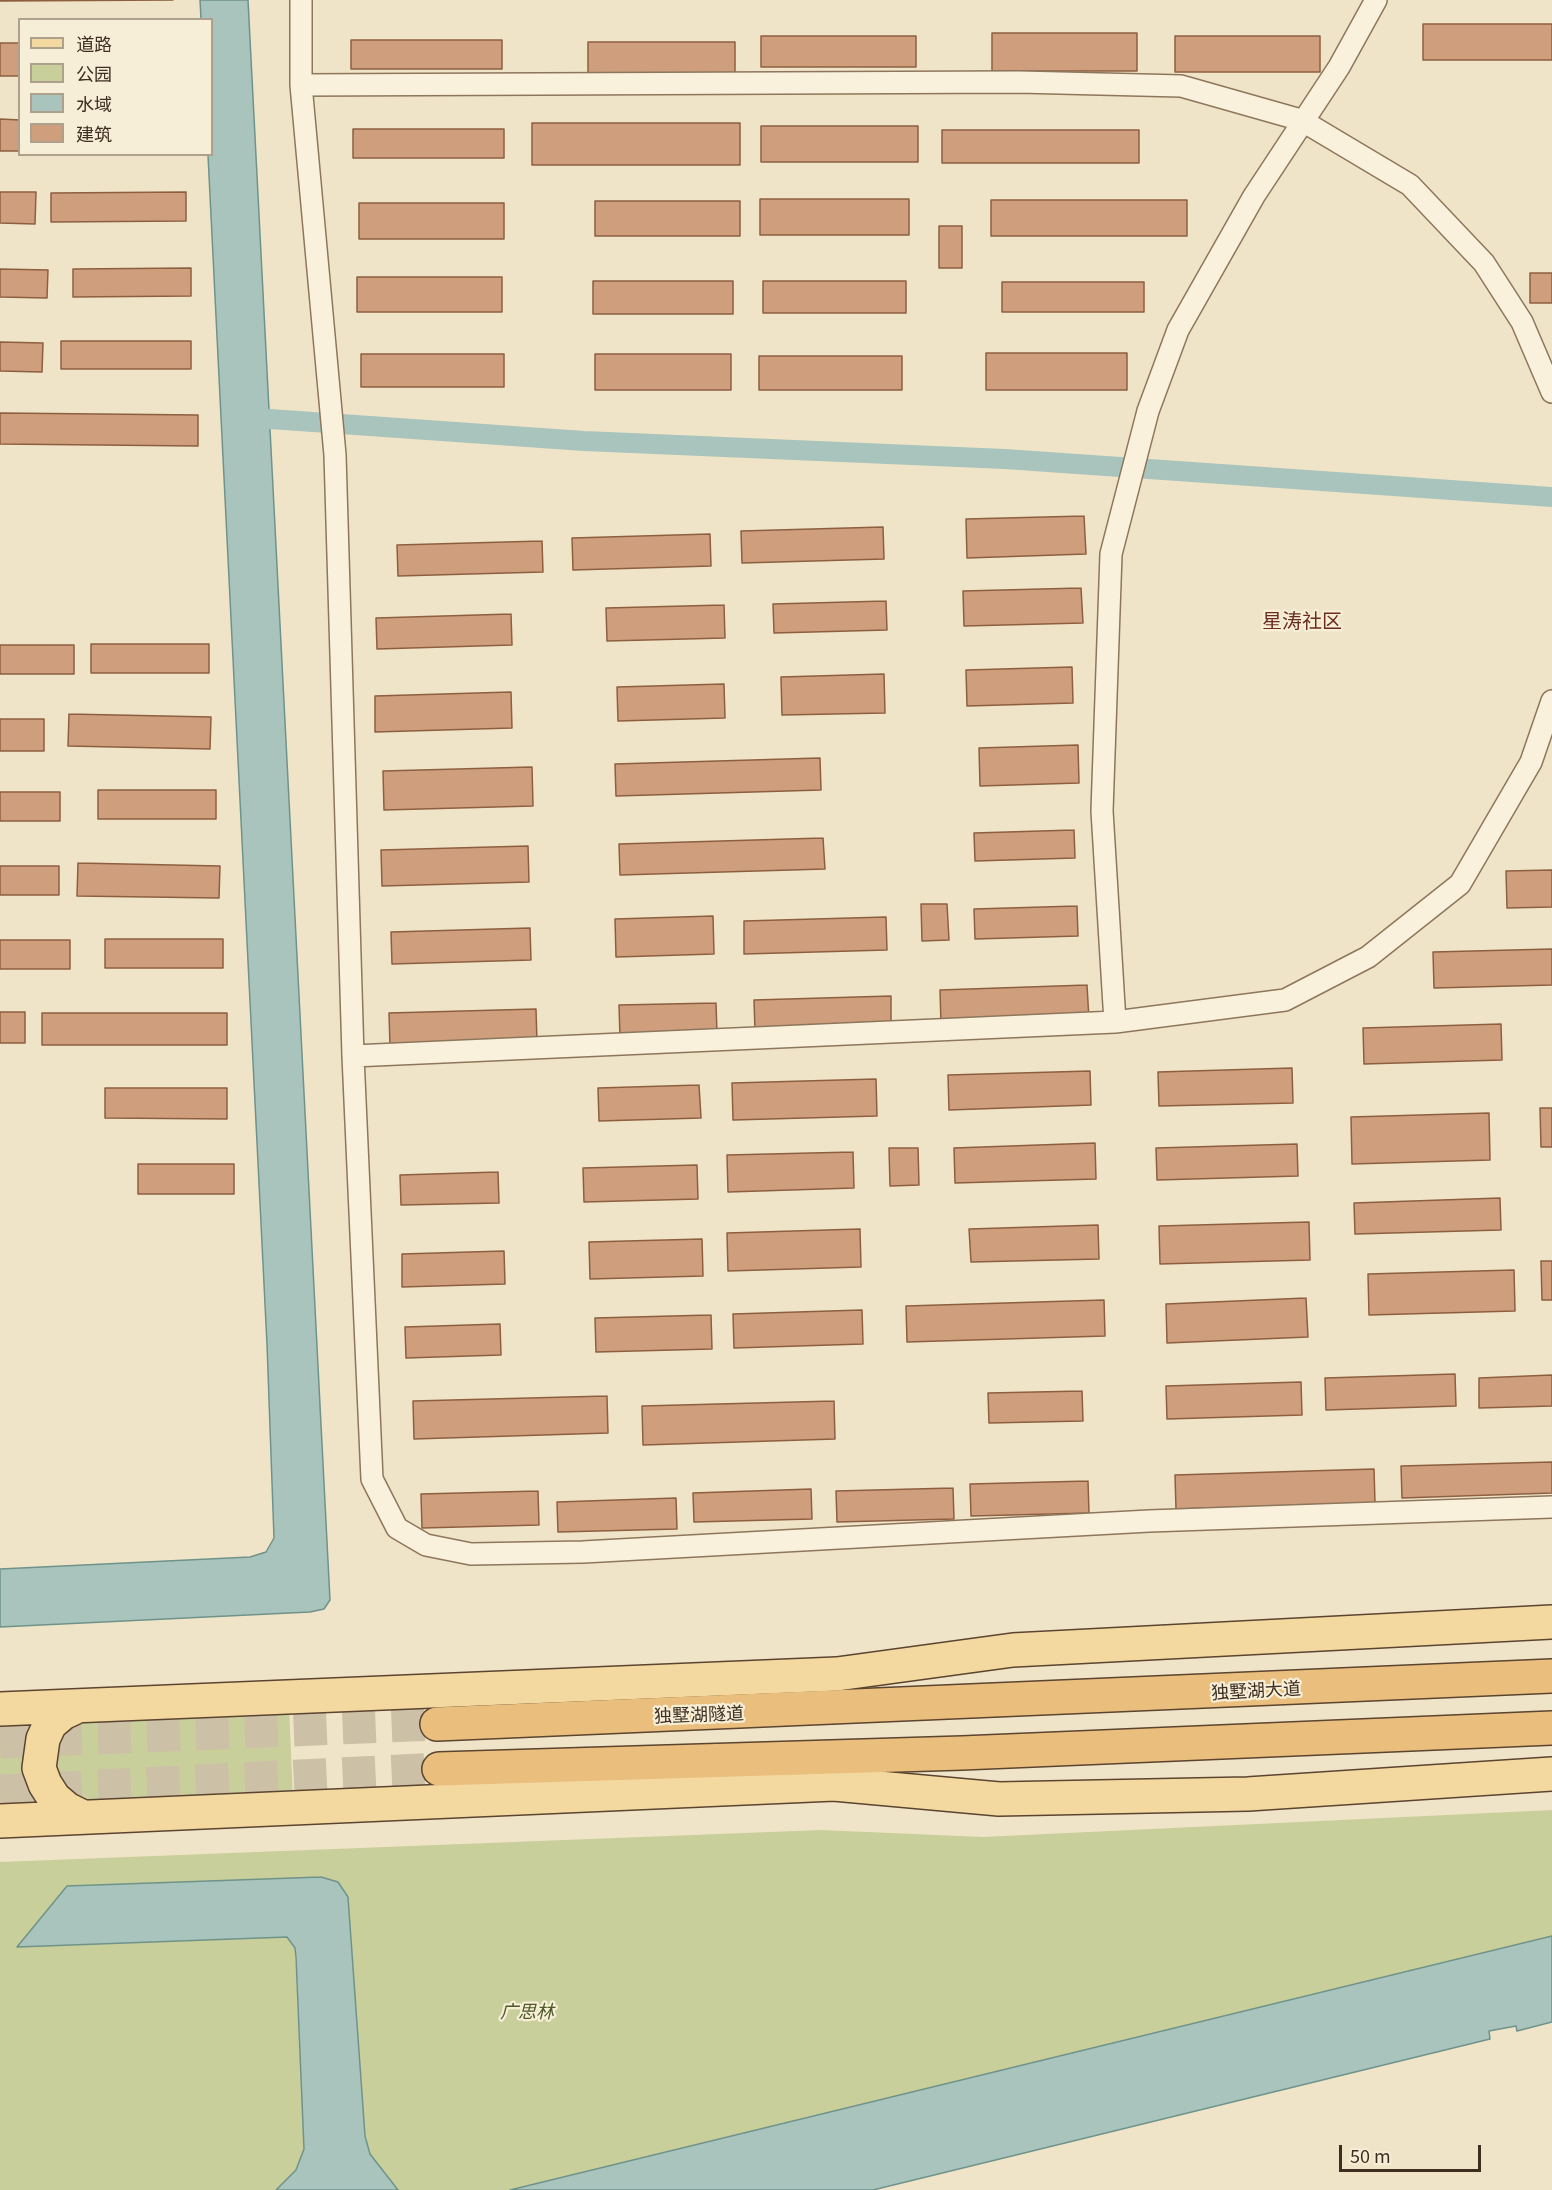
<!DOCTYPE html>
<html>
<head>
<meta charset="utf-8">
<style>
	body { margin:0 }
	#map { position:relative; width:1552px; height:2190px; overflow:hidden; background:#f0e4c8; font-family:Georgia,"Noto Sans SC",serif }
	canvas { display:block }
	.legend { position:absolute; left:18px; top:18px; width:195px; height:138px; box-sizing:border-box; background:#f7eed8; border:2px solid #ada18e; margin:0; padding:8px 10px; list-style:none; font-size:18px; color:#3d2e20 }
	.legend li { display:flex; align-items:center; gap:12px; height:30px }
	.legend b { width:30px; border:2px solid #ada18e }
	.scale { position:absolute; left:1339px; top:2145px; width:142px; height:27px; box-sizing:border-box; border:3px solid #3d2e20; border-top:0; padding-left:8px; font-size:18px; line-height:21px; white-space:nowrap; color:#3d2e20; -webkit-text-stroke:4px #f7eed8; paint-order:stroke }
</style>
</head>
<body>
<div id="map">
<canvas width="1552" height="2190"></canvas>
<ul class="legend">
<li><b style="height:8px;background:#f3d9a0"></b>道路</li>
<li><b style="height:16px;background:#c9cf9b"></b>公园</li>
<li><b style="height:16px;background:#a9c4bc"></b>水域</li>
<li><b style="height:16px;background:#cf9f7d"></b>建筑</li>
</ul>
<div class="scale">50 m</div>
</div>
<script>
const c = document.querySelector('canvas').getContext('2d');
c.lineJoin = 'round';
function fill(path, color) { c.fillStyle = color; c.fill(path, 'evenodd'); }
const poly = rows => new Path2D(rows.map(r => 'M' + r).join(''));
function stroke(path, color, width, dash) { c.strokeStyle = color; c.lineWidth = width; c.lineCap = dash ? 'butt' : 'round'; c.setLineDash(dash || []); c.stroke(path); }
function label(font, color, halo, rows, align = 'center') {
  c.font = font + ' Georgia,"Noto Sans SC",serif'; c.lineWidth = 4.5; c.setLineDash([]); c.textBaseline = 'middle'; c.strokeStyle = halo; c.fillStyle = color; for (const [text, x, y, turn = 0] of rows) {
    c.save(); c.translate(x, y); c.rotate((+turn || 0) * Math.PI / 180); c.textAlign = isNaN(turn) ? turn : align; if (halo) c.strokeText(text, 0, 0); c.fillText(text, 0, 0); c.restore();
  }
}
const green = poly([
	[289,1705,293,1799,73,1801,51,1761,56,1740,79,1718],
	[36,1717,45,1802,0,1814,0,1719],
	[1552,1810,1552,1936,510,2190,398,2190,370,2154,364,2128,348,1897,282,1935,287,1937,295,1948,304,2149,296,2170,282,2186,276,2190,0,2190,0,1862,821,1830,983,1837]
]);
const water = poly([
	[200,0,248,0,330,1600,324,1609,310,1612,0,1627,0,1569,250,1557,266,1552,274,1538,267,1344,208,155,212,154,212,20,201,19,200,0],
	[321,1877,338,1882,348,1897,365,2136,370,2154,398,2190,276,2190,296,2170,304,2149,296,1957,295,1948,287,1937,17,1947,67,1886,321,1877],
	[1552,1936,1552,2022,1517,2031,1516,2026,1489,2031,1490,2039,873,2190,510,2190,1552,1936]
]);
const canal = poly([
	[270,419,584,441,1005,459,1552,497]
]);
const building = poly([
	[0,0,173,0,0,1,0,0],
	[1423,24,1552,24,1552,60,1423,60,1423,24],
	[992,33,1137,33,1137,71,992,71,992,33],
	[761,36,916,36,916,67,761,67,761,36],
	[1175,36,1320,36,1320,72,1175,72,1175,36],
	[351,40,502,40,502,69,351,69,351,40],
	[588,42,735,42,735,73,588,73,588,42],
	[0,43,20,43,20,76,0,76,0,43],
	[0,119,20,120,20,151,0,151,0,119],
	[532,123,740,123,740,165,532,165,532,123],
	[761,126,918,126,918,162,761,162,761,126],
	[353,129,504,129,504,158,353,158,353,129],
	[942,130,1139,130,1139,163,942,163,942,130],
	[0,192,36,192,35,224,0,223,0,192],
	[186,192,186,221,51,222,51,193,186,192],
	[760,199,909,199,909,235,760,235,760,199],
	[991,200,1187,200,1187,236,991,236,991,200],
	[595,201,740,201,740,236,595,236,595,201],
	[359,203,504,203,504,239,359,239,359,203],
	[939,226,962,226,962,268,939,268,939,226],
	[191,268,191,296,73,297,73,269,191,268],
	[0,269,48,270,47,298,0,297,0,269],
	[1530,273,1552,273,1552,303,1530,303,1530,273],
	[357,277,502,277,502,312,357,312,357,277],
	[593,281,733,281,733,314,593,314,593,281],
	[763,281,906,281,906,313,763,313,763,281],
	[1002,282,1144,282,1144,312,1002,312,1002,282],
	[61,341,191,341,191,369,61,369,61,341],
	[0,342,43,343,42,372,0,371,0,342],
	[986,353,1127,353,1127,390,986,390,986,353],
	[361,354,504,354,504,387,361,387,361,354],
	[595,354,731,354,731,390,595,390,595,354],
	[759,356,902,356,902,390,759,390,759,356],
	[0,413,198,415,198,446,0,444,0,413],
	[1084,516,1086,554,967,558,966,519,1084,516],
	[883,527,884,559,742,563,741,531,883,527],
	[710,534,711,566,573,570,572,538,710,534],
	[542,541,543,572,398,576,397,545,542,541],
	[1081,588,1083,623,964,626,963,591,1081,588],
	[886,601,887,630,774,633,773,604,886,601],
	[724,605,725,638,607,641,606,608,724,605],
	[511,614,512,645,377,649,376,618,511,614],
	[91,644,209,644,209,673,91,673,91,644],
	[0,645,74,645,74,674,0,674,0,645],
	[1072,667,1073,703,967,706,966,670,1072,667],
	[884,674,885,713,782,715,781,677,884,674],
	[724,684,725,718,618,721,617,687,724,684],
	[511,692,512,728,375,732,375,696,511,692],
	[69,714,211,717,210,749,68,746,69,714],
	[0,719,44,719,44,751,0,751,0,719],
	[1078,745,1079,783,980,786,979,748,1078,745],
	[820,758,821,790,616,796,615,764,820,758],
	[532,767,533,806,384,810,383,771,532,767],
	[98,790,216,790,216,819,98,819,98,790],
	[0,792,60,792,60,821,0,821,0,792],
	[1074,830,1075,858,975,861,974,833,1074,830],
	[823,838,825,869,620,875,619,844,823,838],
	[528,846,529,882,382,886,381,850,528,846],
	[78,863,220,866,219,898,77,896,78,863],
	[0,866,59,866,59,895,0,895,0,866],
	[1552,870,1552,907,1507,908,1506,871,1552,870],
	[921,904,947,904,949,940,922,941,921,904],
	[1077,906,1078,936,975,939,974,909,1077,906],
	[713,916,714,954,616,957,615,919,713,916],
	[886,917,887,950,744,954,744,921,886,917],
	[530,928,531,960,392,964,391,932,530,928],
	[105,939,223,939,223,968,105,968,105,939],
	[0,940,70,940,70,969,0,969,0,940],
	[1552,949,1552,985,1434,988,1433,952,1552,949],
	[1087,985,1089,1019,941,1024,940,990,1087,985],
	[891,996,891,1027,755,1031,754,1000,891,996],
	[716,1003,717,1034,620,1037,619,1005,716,1003],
	[536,1009,537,1042,390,1047,389,1013,536,1009],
	[0,1012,25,1012,25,1043,0,1043,0,1012],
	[42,1013,227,1013,227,1045,42,1045,42,1013],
	[1501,1024,1502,1060,1364,1064,1363,1028,1501,1024],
	[1292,1068,1293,1103,1159,1106,1158,1072,1292,1068],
	[1090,1071,1091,1105,949,1110,948,1075,1090,1071],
	[876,1079,877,1116,733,1120,732,1083,876,1079],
	[699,1085,701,1118,599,1121,598,1088,699,1085],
	[105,1088,227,1088,227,1119,105,1118,105,1088],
	[1540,1108,1552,1108,1552,1147,1541,1147,1540,1108],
	[1489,1113,1490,1160,1352,1164,1351,1117,1489,1113],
	[1095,1143,1096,1179,955,1183,954,1148,1095,1143],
	[1297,1144,1298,1176,1157,1180,1156,1148,1297,1144],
	[889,1148,918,1148,919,1185,890,1186,889,1148],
	[853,1152,854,1188,728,1192,727,1155,853,1152],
	[138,1164,234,1164,234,1194,138,1194,138,1164],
	[697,1165,698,1199,584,1202,583,1168,697,1165],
	[498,1172,499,1203,401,1205,400,1175,498,1172],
	[1500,1198,1501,1230,1355,1234,1354,1203,1500,1198],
	[1309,1222,1310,1260,1160,1264,1159,1226,1309,1222],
	[1098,1225,1099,1259,971,1262,969,1229,1098,1225],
	[860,1229,861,1267,728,1271,727,1233,860,1229],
	[702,1239,703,1276,590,1279,589,1242,702,1239],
	[504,1251,505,1284,402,1287,402,1254,504,1251],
	[1541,1261,1552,1261,1552,1300,1542,1300,1541,1261],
	[1514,1270,1515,1311,1369,1315,1368,1274,1514,1270],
	[1306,1298,1308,1337,1167,1343,1166,1304,1306,1298],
	[1104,1300,1105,1336,907,1342,906,1306,1104,1300],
	[862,1310,863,1344,734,1348,733,1314,862,1310],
	[711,1315,712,1349,596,1352,595,1318,711,1315],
	[500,1324,501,1355,406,1358,405,1327,500,1324],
	[1455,1374,1456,1406,1326,1410,1325,1378,1455,1374],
	[1552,1375,1552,1406,1479,1408,1479,1378,1552,1375],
	[1301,1382,1302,1415,1167,1419,1166,1386,1301,1382],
	[1082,1391,1083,1421,989,1423,988,1393,1082,1391],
	[607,1396,608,1433,414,1439,413,1401,607,1396],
	[834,1401,835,1439,643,1445,642,1406,834,1401],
	[1552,1462,1552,1493,1402,1498,1401,1466,1552,1462],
	[1374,1469,1375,1503,1176,1509,1175,1475,1374,1469],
	[1088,1481,1089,1513,971,1516,970,1484,1088,1481],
	[953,1488,954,1519,837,1522,836,1491,953,1488],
	[811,1489,812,1519,694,1522,693,1493,811,1489],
	[538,1491,539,1525,422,1528,421,1494,538,1491],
	[676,1498,677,1529,558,1532,557,1502,676,1498]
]);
const trunkTunnel = poly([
	[0,1742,437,1724],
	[0,1791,439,1769]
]);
const minor = poly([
	[301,0,301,85,335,455,353,1056,372,1479,397,1528,426,1545,471,1554,583,1552,1149,1521,1552,1507],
	[301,85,1019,82,1181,86,1301,120,1410,185,1484,263,1522,322,1552,392],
	[1115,1022,1102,811,1111,554,1148,411,1178,330,1254,196,1339,67,1376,0],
	[353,1056,1115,1022,1285,1000,1368,957,1460,884,1531,762,1552,701]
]);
const primary = poly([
	[78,1706,63,1713,50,1724,43,1739,39,1768,45,1784,54,1798,67,1809,83,1817],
	[0,1709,837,1674,1013,1650,1552,1622],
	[0,1821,834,1784,999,1799,1248,1794,1552,1774]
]);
const trunk = poly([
	[437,1724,1552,1676],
	[439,1769,962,1753,1552,1728]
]);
const streetNames = [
	["独墅湖大道",1256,1690,-3],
	["独墅湖隧道",699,1714,-2]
];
const parkNames = [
	["广思林",527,2011]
];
const neighbourhoodNames = [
	["星涛社区",1302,620]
];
fill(green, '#c9cf9b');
fill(water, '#a9c4bc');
stroke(water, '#6f938a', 1.5);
stroke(canal, '#a9c4bc', 20);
fill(building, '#cf9f7d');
stroke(building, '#8d5f41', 1.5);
stroke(trunkTunnel, '#ccc0a6', 33, [33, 16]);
stroke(minor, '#8d765c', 24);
stroke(primary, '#5b4430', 36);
stroke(trunk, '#5b4430', 36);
stroke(minor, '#faf1dc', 21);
stroke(primary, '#f3d9a0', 33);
stroke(trunk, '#eabe7c', 33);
label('18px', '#3d2e20', '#f7eed8', streetNames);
label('italic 18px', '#4d5a26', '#f7eed8', parkNames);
label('20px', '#6b2e1e', '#f7eed8', neighbourhoodNames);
</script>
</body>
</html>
